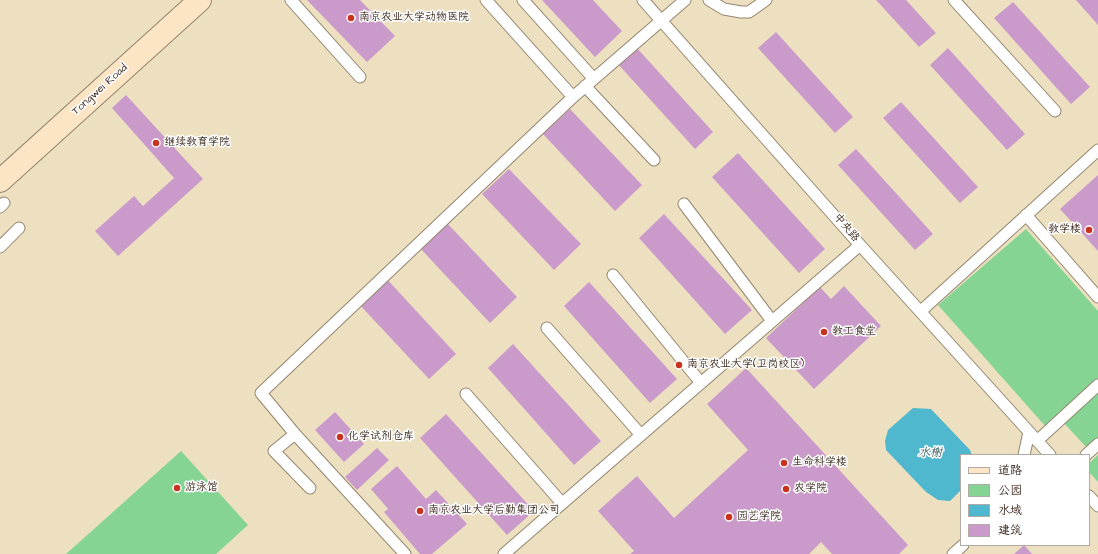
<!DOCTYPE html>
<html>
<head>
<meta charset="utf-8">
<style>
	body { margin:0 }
	#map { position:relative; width:1098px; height:554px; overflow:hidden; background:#ece0c0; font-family:"Architects Daughter","LXGW WenKai TC",sans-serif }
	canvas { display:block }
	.legend { position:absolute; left:960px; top:454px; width:130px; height:92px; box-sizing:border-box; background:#fff; border:1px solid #b1aaa5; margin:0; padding:5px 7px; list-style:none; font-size:12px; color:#3b2a1e }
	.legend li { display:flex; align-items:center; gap:8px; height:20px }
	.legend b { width:20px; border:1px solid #b1aaa5 }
</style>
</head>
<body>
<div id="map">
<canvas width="1098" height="554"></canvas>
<ul class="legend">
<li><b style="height:5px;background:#fce5c4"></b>道路</li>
<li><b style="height:11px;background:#86d494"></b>公园</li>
<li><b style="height:11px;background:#50b8ce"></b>水域</li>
<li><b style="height:11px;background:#ca9bca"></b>建筑</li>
</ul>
</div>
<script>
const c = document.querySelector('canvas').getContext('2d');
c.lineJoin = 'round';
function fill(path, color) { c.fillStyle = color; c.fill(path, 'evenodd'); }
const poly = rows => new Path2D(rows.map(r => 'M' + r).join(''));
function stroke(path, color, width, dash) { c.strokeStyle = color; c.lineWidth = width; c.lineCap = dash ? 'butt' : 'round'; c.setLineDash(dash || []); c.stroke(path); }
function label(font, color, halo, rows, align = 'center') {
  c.font = font + ' "Architects Daughter","LXGW WenKai TC",sans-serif'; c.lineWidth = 3; c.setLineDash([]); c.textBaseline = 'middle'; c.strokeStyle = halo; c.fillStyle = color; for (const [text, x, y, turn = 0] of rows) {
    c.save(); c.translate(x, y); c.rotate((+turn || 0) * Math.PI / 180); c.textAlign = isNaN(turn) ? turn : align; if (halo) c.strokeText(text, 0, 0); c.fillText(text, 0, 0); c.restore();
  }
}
const green = poly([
	[1026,229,1098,311,1098,380,1046,427,938,305],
	[1098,391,1098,438,1087,448,1063,422],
	[181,451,248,525,216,554,66,554],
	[1098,455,1098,482,1089,472,1089,463]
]);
const water = poly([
	[913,408,931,409,970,450,972,455,961,455,961,490,950,501,938,500,926,492,886,450,885,441,888,430]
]);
const building = poly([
	[307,0,360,0,395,36,367,62],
	[542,0,593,0,622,31,595,57],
	[876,0,906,0,936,33,919,47],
	[1076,0,1098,0,1098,25],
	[1013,2,1090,87,1071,104,994,18],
	[776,32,853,117,835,133,758,48],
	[636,47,713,132,695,149,618,64],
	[948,48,1025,134,1007,150,930,65],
	[126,95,203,179,118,256,95,231,134,196,143,206,174,178,112,108],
	[901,102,978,187,960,203,883,118],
	[570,109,642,185,615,211,543,134],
	[856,149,933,234,915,250,838,165],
	[738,153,825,249,799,273,712,177],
	[509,169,581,244,554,270,482,194],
	[1098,175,1098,251,1060,209],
	[664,214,752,310,725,334,639,238],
	[446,222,517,297,490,323,419,247],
	[385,277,456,354,429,379,358,303],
	[589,282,677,379,650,403,564,306],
	[844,286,881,326,814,389,766,338,820,287,831,299],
	[513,344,601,441,574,465,488,368],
	[746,368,908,545,899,554,832,554,821,542,809,554,630,554,634,551,598,511,637,476,674,518,748,450,707,404],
	[335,412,364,444,344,462,315,430],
	[446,414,534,511,507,535,420,438],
	[377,448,389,460,357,490,345,477],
	[397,466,426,499,436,490,467,524,432,554,420,554,384,512,388,509,371,489],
	[1024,545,1032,554,1014,554]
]);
const lane = poly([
	[291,0,360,77],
	[486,0,573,97],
	[523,0,594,79],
	[643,0,860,245,1050,455],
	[709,0,724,9,741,12,749,12,766,0],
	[954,0,1055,111],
	[585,86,654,160],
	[684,204,772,321],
	[0,207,4,203],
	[1026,215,1098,297],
	[0,247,19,228],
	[613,275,701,383],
	[921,311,1098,150],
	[547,328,641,435],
	[466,394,561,502],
	[295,434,274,451,310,488],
	[1037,441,1098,385],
	[1024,455,1029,432],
	[1086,455,1098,444],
	[1089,496,1098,506],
	[405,554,295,434,261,393,573,97,685,0],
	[504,554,860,245],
	[953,554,963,545]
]);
const secondary = poly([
	[0,181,200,0]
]);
const markers = [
	[351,18,4,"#c8321e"],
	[156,143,4,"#c8321e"],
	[1089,230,4,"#c8321e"],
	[824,332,4,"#c8321e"],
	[679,365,4,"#c8321e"],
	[340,437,4,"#c8321e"],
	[784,463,4,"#c8321e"],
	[177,488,4,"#c8321e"],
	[786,489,4,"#c8321e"],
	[420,511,4,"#c8321e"],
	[729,517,4,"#c8321e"]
];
const poiNames = [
	["南京农业大学动物医院",359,18],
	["继续教育学院",164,143],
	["教学楼",1081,230,"right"],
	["教工食堂",832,332],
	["南京农业大学(卫岗校区)",687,365],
	["化学试剂仓库",348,437],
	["生命科学楼",792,463],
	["游泳馆",185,488],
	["农学院",794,489],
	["南京农业大学后勤集团公司",428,511],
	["园艺学院",737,517]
];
const streetNames = [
	["Tongwei Road",100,90,-42],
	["中央路",846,228,49]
];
const waterNames = [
	["水榭",930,453]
];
fill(green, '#86d494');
fill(water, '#50b8ce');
fill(building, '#ca9bca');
stroke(lane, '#94856f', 13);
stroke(secondary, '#94856f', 24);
stroke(lane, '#fff', 11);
stroke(secondary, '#fce5c4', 22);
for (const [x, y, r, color] of markers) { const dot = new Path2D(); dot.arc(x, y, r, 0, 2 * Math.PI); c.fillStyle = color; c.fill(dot); stroke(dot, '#fff', 1.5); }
label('11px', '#3b2a1e', '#fff', poiNames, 'left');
label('11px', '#3b2a1e', '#fff', streetNames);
label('italic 12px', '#436364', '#fff', waterNames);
</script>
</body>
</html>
